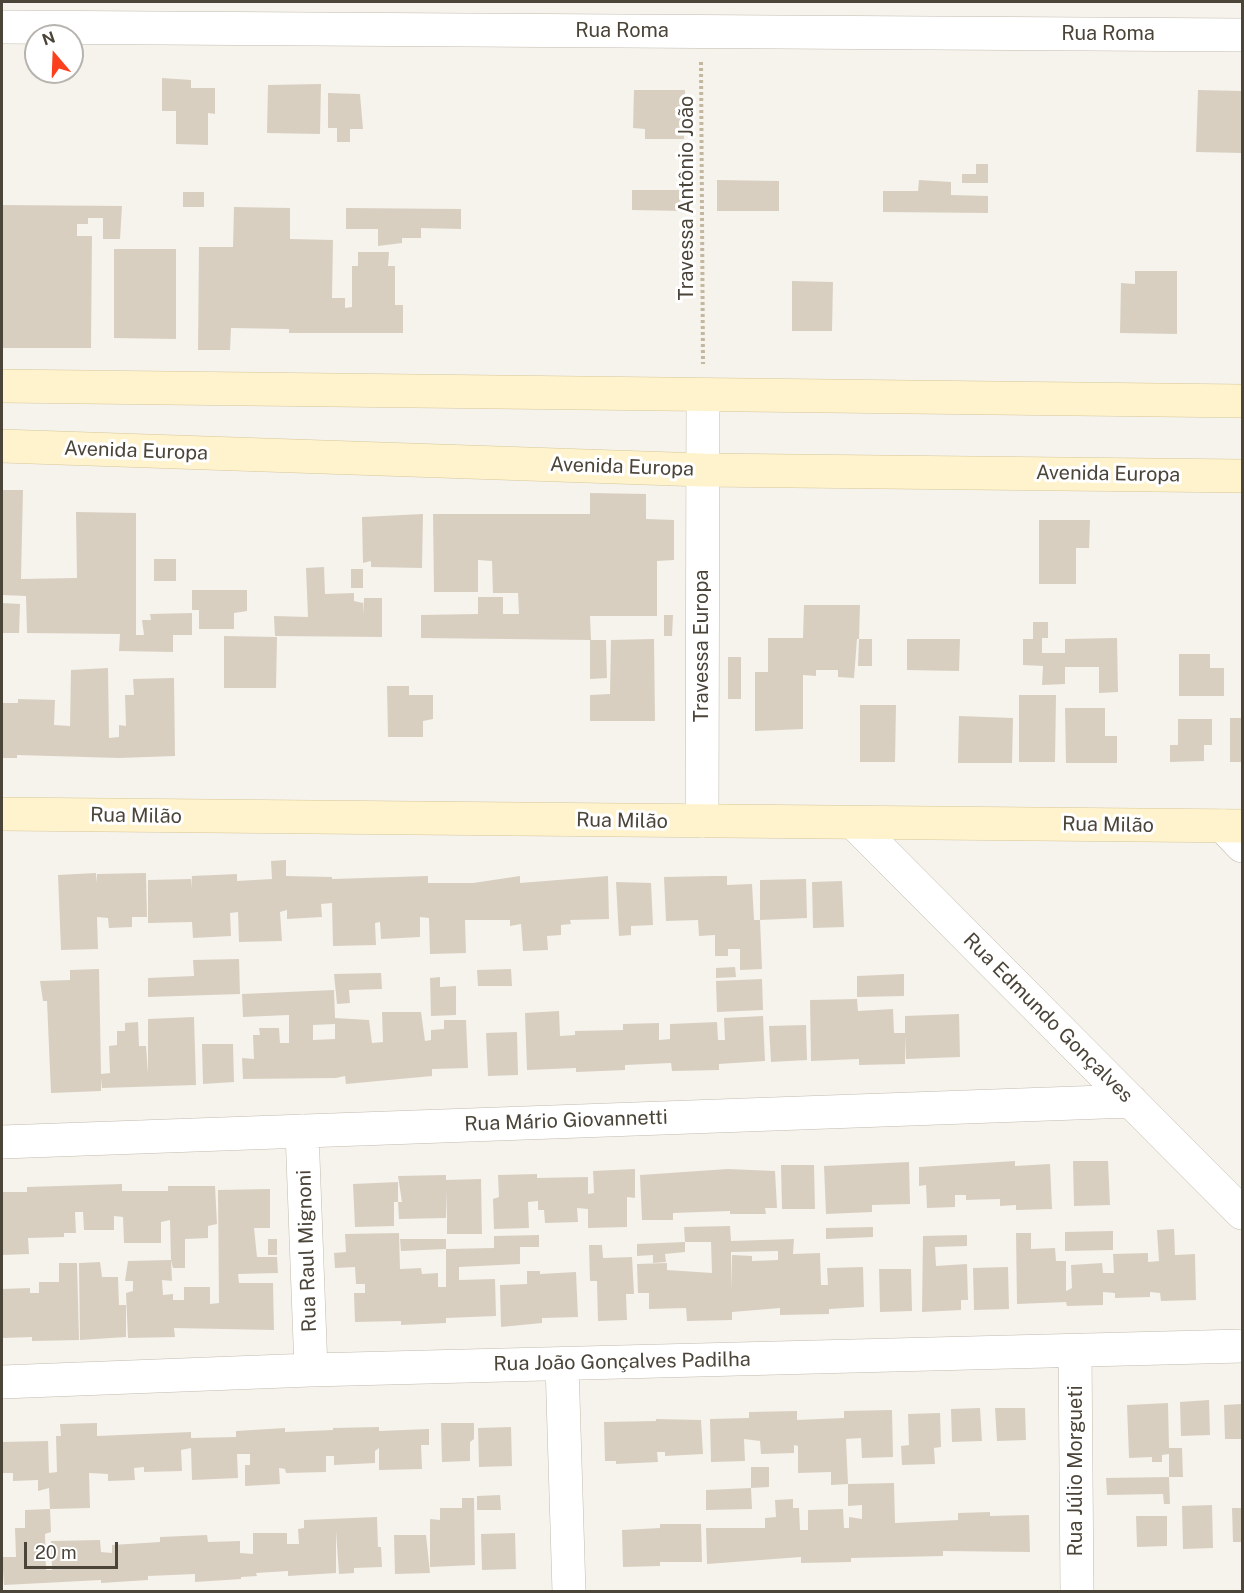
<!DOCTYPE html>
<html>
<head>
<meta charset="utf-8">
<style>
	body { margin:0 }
	#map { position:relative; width:1244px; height:1593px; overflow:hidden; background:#f6f3ec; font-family:"Public Sans",sans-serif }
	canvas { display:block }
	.frame { position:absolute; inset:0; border:3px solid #4b4439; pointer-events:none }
	.north { position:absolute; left:24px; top:24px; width:60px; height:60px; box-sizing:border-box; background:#fff; border:2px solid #b7b4b0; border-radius:50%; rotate:341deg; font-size:16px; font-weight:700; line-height:24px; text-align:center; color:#4b4439 }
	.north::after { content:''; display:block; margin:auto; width:21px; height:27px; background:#fc3f1d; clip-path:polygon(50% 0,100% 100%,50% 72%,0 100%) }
	.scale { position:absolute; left:24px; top:1542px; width:94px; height:27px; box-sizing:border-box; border:3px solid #4b4439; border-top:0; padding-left:8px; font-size:18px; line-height:21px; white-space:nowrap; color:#4b4439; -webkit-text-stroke:4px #fff; paint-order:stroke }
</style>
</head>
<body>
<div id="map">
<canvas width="1244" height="1593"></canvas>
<div class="frame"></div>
<div class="north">N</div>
<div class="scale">20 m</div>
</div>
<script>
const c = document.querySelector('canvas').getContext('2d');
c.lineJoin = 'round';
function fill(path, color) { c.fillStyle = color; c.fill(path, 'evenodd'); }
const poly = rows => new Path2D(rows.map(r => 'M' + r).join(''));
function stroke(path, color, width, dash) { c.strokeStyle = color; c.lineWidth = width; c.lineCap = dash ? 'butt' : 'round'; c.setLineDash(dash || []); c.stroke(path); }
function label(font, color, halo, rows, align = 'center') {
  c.font = font + ' "Public Sans",sans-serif'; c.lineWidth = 6; c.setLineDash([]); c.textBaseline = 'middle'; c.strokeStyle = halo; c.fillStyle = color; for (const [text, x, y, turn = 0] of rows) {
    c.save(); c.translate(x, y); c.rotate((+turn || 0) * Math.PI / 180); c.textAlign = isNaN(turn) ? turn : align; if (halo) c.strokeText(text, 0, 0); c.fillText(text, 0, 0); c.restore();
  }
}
const building = poly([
	[162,78,191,80,191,88,215,88,215,114,208,113,208,145,176,144,176,111,162,111],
	[321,84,320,134,267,133,268,85],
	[634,90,685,90,684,139,645,139,645,129,633,128],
	[1198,90,1242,91,1242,153,1196,152],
	[328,93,360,94,363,129,350,129,350,142,337,142,337,128,328,128],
	[976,164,988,164,988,183,962,183,962,174,976,174],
	[717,180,779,181,779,211,717,211],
	[919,180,951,182,951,195,988,196,988,213,883,212,883,191,918,191],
	[632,190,684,190,684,211,632,210],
	[183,192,204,192,204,207,183,207],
	[2,205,122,206,120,239,103,239,103,218,88,218,88,224,77,224,77,236,92,236,91,348,2,348],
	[234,207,290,208,290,239,333,240,332,298,345,298,345,308,352,307,352,266,358,266,358,252,389,252,388,266,395,266,395,305,403,305,403,333,289,333,289,329,231,328,230,350,198,350,199,247,233,247],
	[346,208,461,209,461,229,421,228,421,238,402,238,402,243,378,246,378,229,346,229],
	[114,249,176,249,176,339,114,338],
	[1135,271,1177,271,1177,334,1120,333,1121,283,1135,284],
	[792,281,833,282,832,331,792,331],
	[2,490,23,490,21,579,77,578,76,512,136,513,136,635,144,635,142,620,151,620,150,614,192,613,192,635,173,635,173,652,119,651,120,634,27,633,26,596,2,595],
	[590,493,646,494,646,519,674,520,674,560,657,561,657,616,590,616,591,640,421,638,421,615,478,614,478,597,503,597,503,614,519,614,518,593,493,593,492,561,478,560,478,592,434,592,433,514,590,514],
	[423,514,422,568,371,567,371,561,363,563,362,517],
	[1039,520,1090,520,1089,548,1076,548,1076,584,1039,584],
	[154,559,176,559,176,581,154,581],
	[324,567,325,594,354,593,354,601,363,603,363,615,364,598,382,598,382,637,275,636,274,616,308,617,306,568],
	[351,569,363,569,363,588,351,588],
	[192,590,247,590,247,611,234,613,234,629,199,629,199,610,192,610],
	[2,603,20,604,19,633,2,633],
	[804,605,860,605,859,639,872,639,872,666,858,666,859,639,857,639,854,678,838,677,838,670,816,670,816,676,803,675,803,729,755,731,755,672,768,672,768,638,803,638],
	[664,615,673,615,672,636,664,636],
	[1033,622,1048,622,1048,638,1042,638,1042,653,1065,653,1065,639,1117,638,1118,692,1099,693,1099,667,1065,667,1065,684,1042,685,1043,666,1023,665,1023,639,1033,639],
	[224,636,277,637,276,688,224,688],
	[654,639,655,721,590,721,590,695,610,694,611,640],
	[907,639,960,639,959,671,907,670],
	[590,640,606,640,607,678,590,679],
	[1179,654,1210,654,1210,668,1224,668,1224,696,1179,696],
	[728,657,741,657,741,699,728,699],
	[108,668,109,738,119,737,119,725,126,726,125,695,134,695,133,679,174,678,175,756,119,758,17,755,17,758,2,758,2,703,18,703,18,699,55,700,54,725,70,726,71,670],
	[387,686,409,686,409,695,433,695,433,719,423,721,423,737,388,737],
	[1019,695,1056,695,1055,762,1019,762],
	[860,705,896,705,895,762,860,762],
	[1065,708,1105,708,1105,736,1117,736,1117,763,1066,763],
	[959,716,1013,718,1012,763,958,763],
	[1230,718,1242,718,1242,762,1230,762],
	[1178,719,1212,719,1212,745,1204,745,1204,761,1170,762,1170,745,1178,745],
	[286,860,286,876,332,877,332,879,428,876,428,883,473,883,520,876,520,883,608,876,609,919,570,920,571,924,561,925,561,935,547,936,548,950,523,951,521,924,510,926,510,920,465,920,466,953,430,954,429,918,420,917,420,937,381,939,380,922,375,923,376,945,333,946,332,903,321,904,322,917,287,919,287,910,280,912,282,941,239,942,238,912,230,913,231,936,193,938,192,922,148,923,148,880,191,879,191,889,192,876,237,874,237,881,272,879,271,861],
	[96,873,96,883,97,874,146,873,147,917,132,917,132,927,109,928,108,918,97,917,98,949,61,950,58,875],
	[713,876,727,876,727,885,752,884,754,920,760,920,762,969,740,970,740,949,728,949,728,956,715,956,715,935,699,936,698,920,666,921,664,877],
	[806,879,807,918,760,920,760,880],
	[842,881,844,927,813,928,812,882],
	[616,882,651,883,653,925,631,926,631,935,619,936],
	[239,959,240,994,148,997,148,978,194,976,193,960],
	[735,967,736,977,716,978,716,968],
	[99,969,101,1074,110,1073,109,1046,117,1045,117,1031,125,1031,125,1023,138,1022,139,1046,146,1046,148,1074,148,1019,194,1017,196,1085,102,1088,101,1079,101,1091,51,1093,47,1001,43,1001,40,981,70,980,70,970],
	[511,969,512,986,478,986,477,970],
	[381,973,382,989,349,990,350,1003,337,1004,334,974],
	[904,974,904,996,857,997,857,976],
	[440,977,440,987,456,986,456,1015,431,1016,430,978],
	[762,979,763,1010,717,1012,716,981],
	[334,990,335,1018,369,1020,372,1043,383,1042,382,1012,421,1012,425,1041,431,1040,431,1030,444,1029,444,1020,466,1020,468,1068,432,1069,432,1076,346,1084,345,1076,336,1078,243,1079,242,1058,254,1059,253,1035,260,1035,259,1028,279,1028,280,1043,289,1043,289,1015,243,1017,242,994],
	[335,1024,335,1039,313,1040,313,1025],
	[857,999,858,1011,893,1009,894,1033,905,1033,905,1016,959,1014,960,1057,906,1059,905,1035,905,1064,859,1065,859,1059,811,1061,810,1000],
	[559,1011,560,1036,575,1035,575,1031,623,1030,623,1024,659,1023,659,1040,670,1039,670,1024,717,1022,718,1040,725,1040,724,1018,763,1016,765,1061,719,1064,719,1070,672,1071,671,1063,625,1065,625,1070,576,1072,576,1068,527,1070,525,1013],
	[806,1025,807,1060,771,1062,769,1026],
	[517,1032,518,1075,488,1076,486,1033],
	[202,1044,233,1044,234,1082,203,1084],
	[1015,1161,1015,1166,1050,1164,1052,1209,1016,1210,1016,1205,1000,1206,1000,1199,966,1200,966,1195,955,1195,955,1207,927,1208,926,1185,919,1186,919,1167],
	[1073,1161,1108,1161,1110,1205,1074,1206],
	[909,1162,910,1204,872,1205,872,1212,826,1214,824,1166],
	[781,1165,814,1165,815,1209,782,1209],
	[635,1169,635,1198,627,1197,627,1227,588,1228,588,1209,577,1208,578,1222,545,1223,544,1210,538,1210,538,1201,528,1202,529,1228,494,1229,493,1199,499,1197,498,1175,537,1174,537,1178,588,1177,588,1194,594,1193,593,1171],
	[728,1169,775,1171,777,1208,765,1208,766,1214,730,1214,730,1211,673,1213,673,1220,642,1220,640,1175],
	[446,1175,446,1180,481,1179,482,1234,447,1234,447,1190,446,1218,399,1219,398,1202,402,1202,398,1176],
	[398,1182,398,1202,394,1202,394,1226,355,1227,353,1184],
	[122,1184,122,1191,168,1191,168,1186,215,1186,217,1224,208,1226,208,1238,185,1239,185,1268,173,1268,171,1260,172,1281,162,1280,163,1295,173,1294,173,1300,184,1300,184,1287,210,1287,210,1304,219,1303,218,1190,270,1189,270,1228,254,1228,257,1257,277,1257,278,1273,238,1274,239,1283,273,1283,274,1330,174,1328,175,1337,128,1338,126,1293,133,1291,133,1281,125,1281,128,1261,171,1260,170,1220,161,1222,161,1243,124,1243,123,1217,114,1216,114,1230,84,1230,83,1212,75,1212,76,1233,64,1233,64,1237,28,1238,29,1254,2,1255,2,1192,27,1192,27,1187],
	[730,1226,731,1241,794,1239,793,1254,820,1253,821,1285,828,1285,827,1268,863,1267,864,1307,829,1309,829,1314,780,1315,780,1308,732,1312,732,1320,687,1321,686,1308,649,1309,649,1293,638,1293,637,1264,667,1263,667,1270,712,1273,711,1242,685,1242,684,1227],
	[778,1251,778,1260,752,1261,752,1256,732,1255,731,1291,731,1252],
	[873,1227,873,1237,826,1239,826,1228],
	[1174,1229,1175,1255,1195,1254,1196,1300,1161,1301,1160,1293,1150,1292,1150,1297,1115,1298,1115,1293,1103,1292,1103,1305,1067,1306,1066,1302,1017,1304,1016,1233,1031,1233,1031,1249,1055,1248,1056,1261,1066,1261,1066,1291,1072,1288,1071,1265,1102,1263,1103,1273,1114,1273,1113,1254,1148,1253,1148,1262,1159,1261,1157,1230],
	[1113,1231,1113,1250,1065,1251,1065,1232],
	[399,1233,400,1269,421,1268,422,1274,438,1273,438,1287,446,1287,446,1249,494,1248,494,1236,539,1235,539,1247,520,1247,520,1264,459,1267,459,1280,495,1279,496,1316,446,1318,446,1323,401,1325,401,1321,355,1322,354,1293,365,1293,365,1284,356,1284,355,1267,335,1268,334,1253,346,1252,345,1234],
	[967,1235,967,1246,935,1247,936,1266,967,1264,968,1300,961,1300,961,1310,922,1312,923,1236],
	[268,1239,277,1239,277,1255,268,1255],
	[400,1239,446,1239,446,1249,401,1251],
	[685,1242,685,1252,665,1254,666,1262,653,1263,653,1255,637,1256,637,1244],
	[589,1245,602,1245,603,1258,632,1257,634,1294,626,1294,627,1320,598,1321,597,1281,590,1281],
	[100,1262,102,1277,118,1277,119,1305,126,1305,126,1337,80,1340,79,1263],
	[59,1263,77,1263,79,1340,32,1341,32,1337,2,1338,2,1289,30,1288,30,1293,39,1293,39,1282,59,1282],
	[1008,1267,1009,1309,974,1310,973,1268],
	[879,1269,911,1269,912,1311,880,1312],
	[527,1271,540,1271,540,1274,576,1272,578,1317,542,1318,542,1323,501,1327,500,1285,527,1284],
	[1209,1400,1210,1435,1181,1436,1180,1402],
	[1168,1403,1169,1448,1182,1448,1183,1477,1169,1477,1170,1504,1164,1504,1163,1494,1107,1495,1106,1478,1169,1477,1169,1454,1162,1455,1162,1462,1152,1462,1152,1457,1129,1458,1127,1405],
	[1242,1404,1242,1439,1225,1439,1224,1405],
	[980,1408,982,1441,952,1442,951,1409],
	[995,1408,1025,1408,1026,1440,997,1441],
	[892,1410,893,1457,862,1458,861,1438,846,1439,848,1484,831,1485,831,1472,798,1473,798,1446,794,1445,794,1453,761,1454,760,1441,744,1439,745,1461,711,1462,710,1419,749,1418,749,1412,797,1411,797,1420,844,1418,844,1411],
	[940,1413,941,1447,934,1448,935,1464,902,1465,901,1446,909,1445,908,1414],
	[656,1419,701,1420,703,1454,665,1456,665,1452,657,1452,658,1462,616,1464,616,1461,605,1461,604,1422,656,1421],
	[97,1423,97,1436,191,1432,191,1438,236,1437,236,1431,285,1428,285,1432,333,1430,333,1428,379,1427,379,1431,429,1429,429,1445,421,1445,422,1469,379,1470,379,1448,375,1451,375,1463,334,1465,334,1456,326,1456,326,1472,286,1473,285,1469,279,1468,280,1484,245,1486,245,1465,250,1465,250,1454,237,1454,238,1478,192,1480,191,1448,181,1450,182,1471,144,1472,144,1467,134,1468,135,1480,108,1481,108,1474,89,1473,90,1508,50,1509,51,1532,45,1534,46,1570,52,1570,51,1541,100,1540,101,1552,112,1553,112,1545,160,1542,160,1537,207,1535,208,1542,240,1541,240,1553,253,1554,253,1533,287,1533,287,1544,299,1544,298,1529,304,1528,304,1520,377,1517,378,1547,381,1547,382,1567,354,1568,354,1573,339,1574,336,1531,336,1573,288,1576,288,1571,256,1573,257,1576,241,1577,241,1579,195,1582,195,1574,148,1576,148,1580,101,1583,101,1580,4,1585,2,1557,16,1557,15,1528,25,1528,25,1510,50,1509,49,1488,38,1491,38,1480,13,1481,13,1473,2,1473,2,1442,48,1441,49,1473,57,1472,56,1436,61,1436,60,1424],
	[441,1423,474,1423,474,1439,470,1442,470,1461,442,1462],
	[511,1427,512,1466,479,1467,478,1428],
	[751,1467,769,1467,769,1487,751,1488],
	[894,1483,895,1523,958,1520,958,1513,990,1512,990,1516,1029,1515,1030,1552,943,1551,943,1556,851,1558,851,1562,801,1563,801,1557,707,1564,706,1528,765,1528,765,1518,776,1517,775,1500,793,1499,793,1508,799,1508,800,1530,808,1530,808,1510,843,1509,844,1528,849,1528,849,1517,862,1519,862,1505,848,1506,848,1484],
	[751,1488,752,1509,706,1510,706,1490],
	[500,1495,501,1510,477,1510,477,1496],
	[462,1498,474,1498,475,1565,430,1567,430,1519,440,1520,440,1508,462,1508],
	[1212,1505,1213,1548,1183,1549,1182,1506],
	[1232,1508,1242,1508,1242,1542,1233,1542],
	[1136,1516,1167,1516,1167,1546,1137,1547],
	[660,1524,701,1524,702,1562,660,1562,660,1566,623,1567,622,1530,660,1528],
	[515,1533,516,1569,482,1570,481,1534],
	[394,1535,426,1535,430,1573,395,1574]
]);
const path = poly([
	[701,62,703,364]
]);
const street = poly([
	[2,27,1242,35],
	[702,821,703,395],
	[854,823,1242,1213],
	[1223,826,1242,846],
	[302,1131,311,1370],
	[2,1142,1131,1101],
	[1075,1351,1077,1592],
	[562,1364,569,1592],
	[2,1382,311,1370,1242,1346]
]);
const secondary = poly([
	[2,386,1242,401],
	[2,446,703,470,1242,476],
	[2,814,1242,826]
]);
const streetNames = [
	["Rua Roma",622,31],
	["Rua Roma",1108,34],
	["Travessa Antônio João",687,198,-90],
	["Avenida Europa",136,451,2],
	["Avenida Europa",622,467,2],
	["Avenida Europa",1108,474,1],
	["Travessa Europa",702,646,-90],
	["Rua Milão",136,816,1],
	["Rua Milão",622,821,1],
	["Rua Milão",1108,825,1],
	["Rua Edmundo Gonçalves",1048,1018,45],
	["Rua Mário Giovannetti",566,1121,-2],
	["Rua Raul Mignoni",307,1251,-92],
	["Rua João Gonçalves Padilha",622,1362,-1],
	["Rua Júlio Morgueti",1076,1471,-90]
];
fill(building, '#d8cfc1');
stroke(street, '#c2bbae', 34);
stroke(secondary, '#d6c79b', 34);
stroke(path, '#c4b79f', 4, [3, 3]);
stroke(street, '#fff', 33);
stroke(secondary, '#fff3cd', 33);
label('20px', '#4b4439', '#fff', streetNames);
</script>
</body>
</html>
